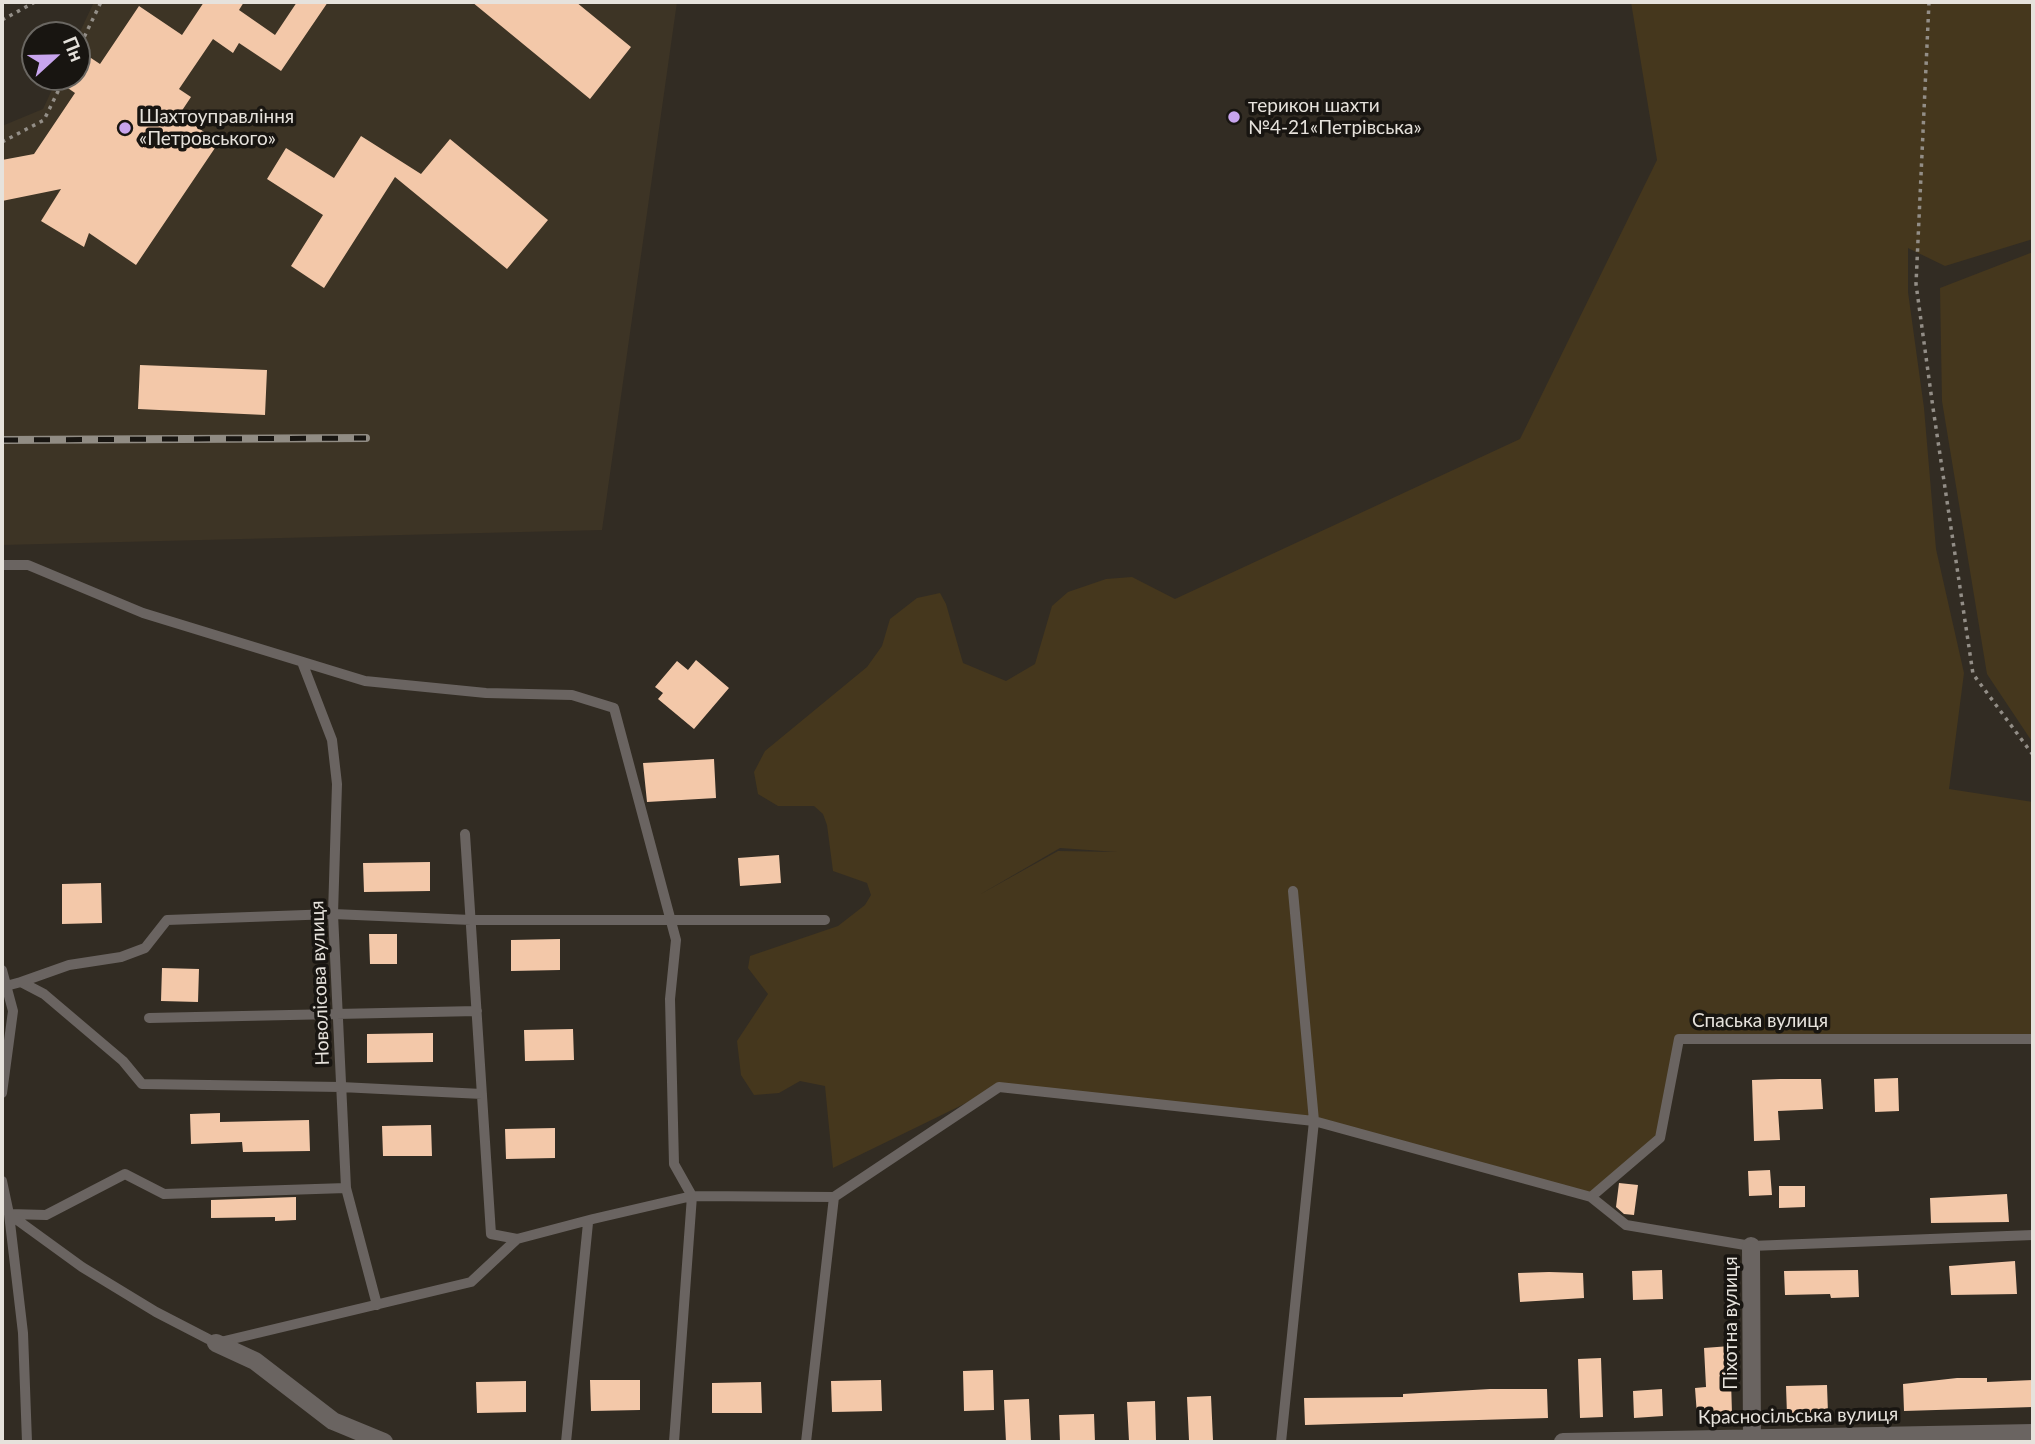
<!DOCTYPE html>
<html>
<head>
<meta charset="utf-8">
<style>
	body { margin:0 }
	#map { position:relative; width:2035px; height:1444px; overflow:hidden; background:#322c23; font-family:Lato,sans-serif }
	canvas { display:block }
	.frame { position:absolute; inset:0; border:4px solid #e6e2dc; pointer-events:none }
	.north { position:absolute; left:21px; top:21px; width:70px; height:70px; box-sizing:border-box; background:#181511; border:2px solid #6a6762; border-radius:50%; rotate:68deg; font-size:19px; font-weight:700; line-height:28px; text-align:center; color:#e6e2dc }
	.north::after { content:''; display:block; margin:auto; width:24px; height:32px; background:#c8a5ee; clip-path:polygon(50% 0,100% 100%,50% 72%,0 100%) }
</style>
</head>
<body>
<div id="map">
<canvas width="2035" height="1444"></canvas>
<div class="frame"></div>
<div class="north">Пн</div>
</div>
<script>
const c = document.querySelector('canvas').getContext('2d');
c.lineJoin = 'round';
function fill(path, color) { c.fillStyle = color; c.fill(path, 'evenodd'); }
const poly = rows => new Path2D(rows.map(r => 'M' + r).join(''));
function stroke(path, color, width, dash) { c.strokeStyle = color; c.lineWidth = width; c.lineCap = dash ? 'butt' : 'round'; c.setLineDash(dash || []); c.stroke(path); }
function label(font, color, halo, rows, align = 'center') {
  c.font = font + ' Lato,sans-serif'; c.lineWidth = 7; c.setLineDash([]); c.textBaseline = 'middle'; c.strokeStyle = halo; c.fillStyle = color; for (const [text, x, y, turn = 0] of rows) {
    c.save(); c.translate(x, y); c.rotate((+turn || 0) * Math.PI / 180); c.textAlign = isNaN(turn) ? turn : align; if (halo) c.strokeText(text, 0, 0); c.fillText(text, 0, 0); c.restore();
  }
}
const built = poly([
	[94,2,677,2,602,530,2,545,2,126,43,109,58,77,77,77,77,38]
]);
const green = poly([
	[1631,2,2033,2,2033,239,1945,266,1908,248,1908,292,1924,408,1936,549,1964,673,1949,789,2033,802,2033,1039,1679,1039,1660,1138,1591,1197,1314,1121,999,1087,833,1168,825,1086,800,1081,779,1093,754,1095,741,1075,737,1041,768,994,748,968,750,956,838,926,865,905,871,895,867,883,833,871,827,825,823,814,814,806,778,806,758,794,754,772,765,751,867,667,882,646,890,619,917,598,940,593,946,604,963,663,1006,681,1035,664,1052,606,1068,592,1106,579,1132,577,1175,599,1520,439,1657,160],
	[1060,848,1117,852,1058,851,979,895],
	[2033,252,2033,743,1987,674,1942,401,1940,288]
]);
const building = poly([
	[204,2,244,2,239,10,275,35,297,2,328,2,281,71,239,43,233,53,213,39,179,89,191,97,179,115,219,142,136,265,89,233,84,247,41,221,61,189,2,201,2,160,34,154,75,93,52,77,77,77,77,67,85,54,100,64,139,6,182,35],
	[472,2,576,2,631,47,590,99],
	[361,136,421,174,450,139,548,220,507,269,395,177,324,288,291,266,323,215,267,179,286,148,334,178],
	[140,365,267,370,265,415,138,409],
	[696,660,729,688,694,729,658,699,663,693,655,687,677,661,688,670],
	[714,759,716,798,647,802,643,763],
	[779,855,781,883,740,886,738,858],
	[430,862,430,891,364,892,363,863],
	[101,883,102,923,62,924,62,884],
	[369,934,397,934,397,964,370,964],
	[560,939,560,970,511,971,511,940],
	[162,968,199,969,198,1002,161,1001],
	[573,1029,574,1060,525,1061,524,1030],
	[433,1033,433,1062,367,1063,367,1034],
	[1898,1078,1899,1111,1875,1112,1874,1079],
	[1780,1079,1821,1079,1823,1109,1778,1111,1780,1140,1754,1141,1752,1080],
	[220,1113,220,1122,309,1120,310,1151,243,1152,242,1142,191,1144,190,1114],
	[431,1125,432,1156,383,1156,382,1126],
	[555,1128,555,1158,506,1159,505,1129],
	[1770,1170,1772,1195,1749,1196,1748,1171],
	[1619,1183,1638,1185,1634,1215,1624,1214,1616,1207],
	[1779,1186,1805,1186,1805,1207,1779,1208],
	[2007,1194,2009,1222,1931,1223,1930,1198],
	[296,1197,296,1220,275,1221,275,1217,211,1218,211,1200],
	[2015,1261,2017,1294,1951,1295,1949,1266],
	[1662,1270,1663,1299,1633,1300,1632,1271],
	[1858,1270,1859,1297,1831,1298,1830,1294,1785,1295,1784,1271],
	[1549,1272,1583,1273,1584,1298,1520,1302,1518,1273],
	[1730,1346,1732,1414,1697,1415,1695,1388,1706,1387,1704,1348],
	[1601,1358,1603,1417,1580,1418,1578,1359],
	[993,1370,994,1410,964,1411,963,1371],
	[1957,1378,1987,1378,1987,1382,2033,1380,2033,1407,1904,1411,1903,1384],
	[590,1380,640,1380,640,1410,591,1411],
	[881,1380,882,1411,832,1412,831,1381],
	[526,1381,526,1412,477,1413,476,1382],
	[761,1382,762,1413,712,1413,712,1383],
	[1827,1385,1828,1413,1787,1415,1786,1386],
	[1490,1389,1547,1389,1548,1418,1305,1425,1304,1398,1403,1397,1403,1394],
	[1662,1389,1663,1416,1634,1418,1633,1391],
	[1211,1396,1213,1440,1189,1440,1187,1397],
	[1029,1399,1031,1442,1006,1442,1004,1400],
	[1155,1401,1156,1440,1129,1441,1127,1402],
	[1094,1414,1095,1442,1060,1442,1059,1415]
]);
const path = poly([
	[1929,2,1916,284,1933,408,1973,674,2033,755],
	[2,20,35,2],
	[77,52,101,2],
	[2,142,44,120,65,77]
]);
const lane = poly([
	[2,565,28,565,143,613,365,681,486,693,572,695,614,708,676,940,670,999,674,1164,692,1196,674,1442],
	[302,662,332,740,337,784,333,914,346,1188,377,1305],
	[465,834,491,1234,517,1239],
	[2,970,13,1011,2,1093],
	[21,982,69,965,121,957,145,948,167,920,333,914,471,920,825,920],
	[6,986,21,982,44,994,123,1061,142,1084,341,1087,482,1094],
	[149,1018,477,1011],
	[2,1181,9,1214,82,1267,156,1312,216,1343,471,1282,517,1239,593,1219,692,1196,834,1197,999,1087,1314,1121,1591,1197,1660,1138,1679,1039,2033,1039],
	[1591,1197,1626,1225,1751,1246,2033,1235],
	[27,1442,23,1333,9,1214,46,1215,125,1174,164,1194,346,1188],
	[566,1442,588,1223],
	[806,1442,834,1197],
	[1281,1442,1314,1121,1293,891]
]);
const street = poly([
	[1751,1246,1752,1442],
	[216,1343,255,1361,333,1421,384,1442],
	[1563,1442,2033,1433]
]);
const rail = poly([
	[2,440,366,438]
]);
const markers = [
	[1234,117,7,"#c8a5ee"],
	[125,128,7,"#c8a5ee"]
];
const poiNames = [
	["терикон шахти",1248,106],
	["№4-21«Петрівська»",1248,128],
	["Шахтоуправління",139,117],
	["«Петровського»",139,139]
];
const streetNames = [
	["Новолісова вулиця",320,983,-92],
	["Спаська вулиця",1760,1021],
	["Піхотна вулиця",1731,1323,-90],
	["Красносільська вулиця",1798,1416,-1]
];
fill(built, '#3d3425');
fill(green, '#45371d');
fill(building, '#f3c8a9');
stroke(path, '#938e87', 3.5, [3.5, 5]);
stroke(lane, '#6a6461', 10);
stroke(street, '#6a6461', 18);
stroke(rail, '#918c84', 8);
stroke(rail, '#181511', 5, [16]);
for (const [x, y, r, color] of markers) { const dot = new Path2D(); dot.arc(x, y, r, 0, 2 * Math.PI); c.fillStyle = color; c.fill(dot); stroke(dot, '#181511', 2.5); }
label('19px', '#e6e2dc', '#181511', poiNames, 'left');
label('19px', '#e6e2dc', '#181511', streetNames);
</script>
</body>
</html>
